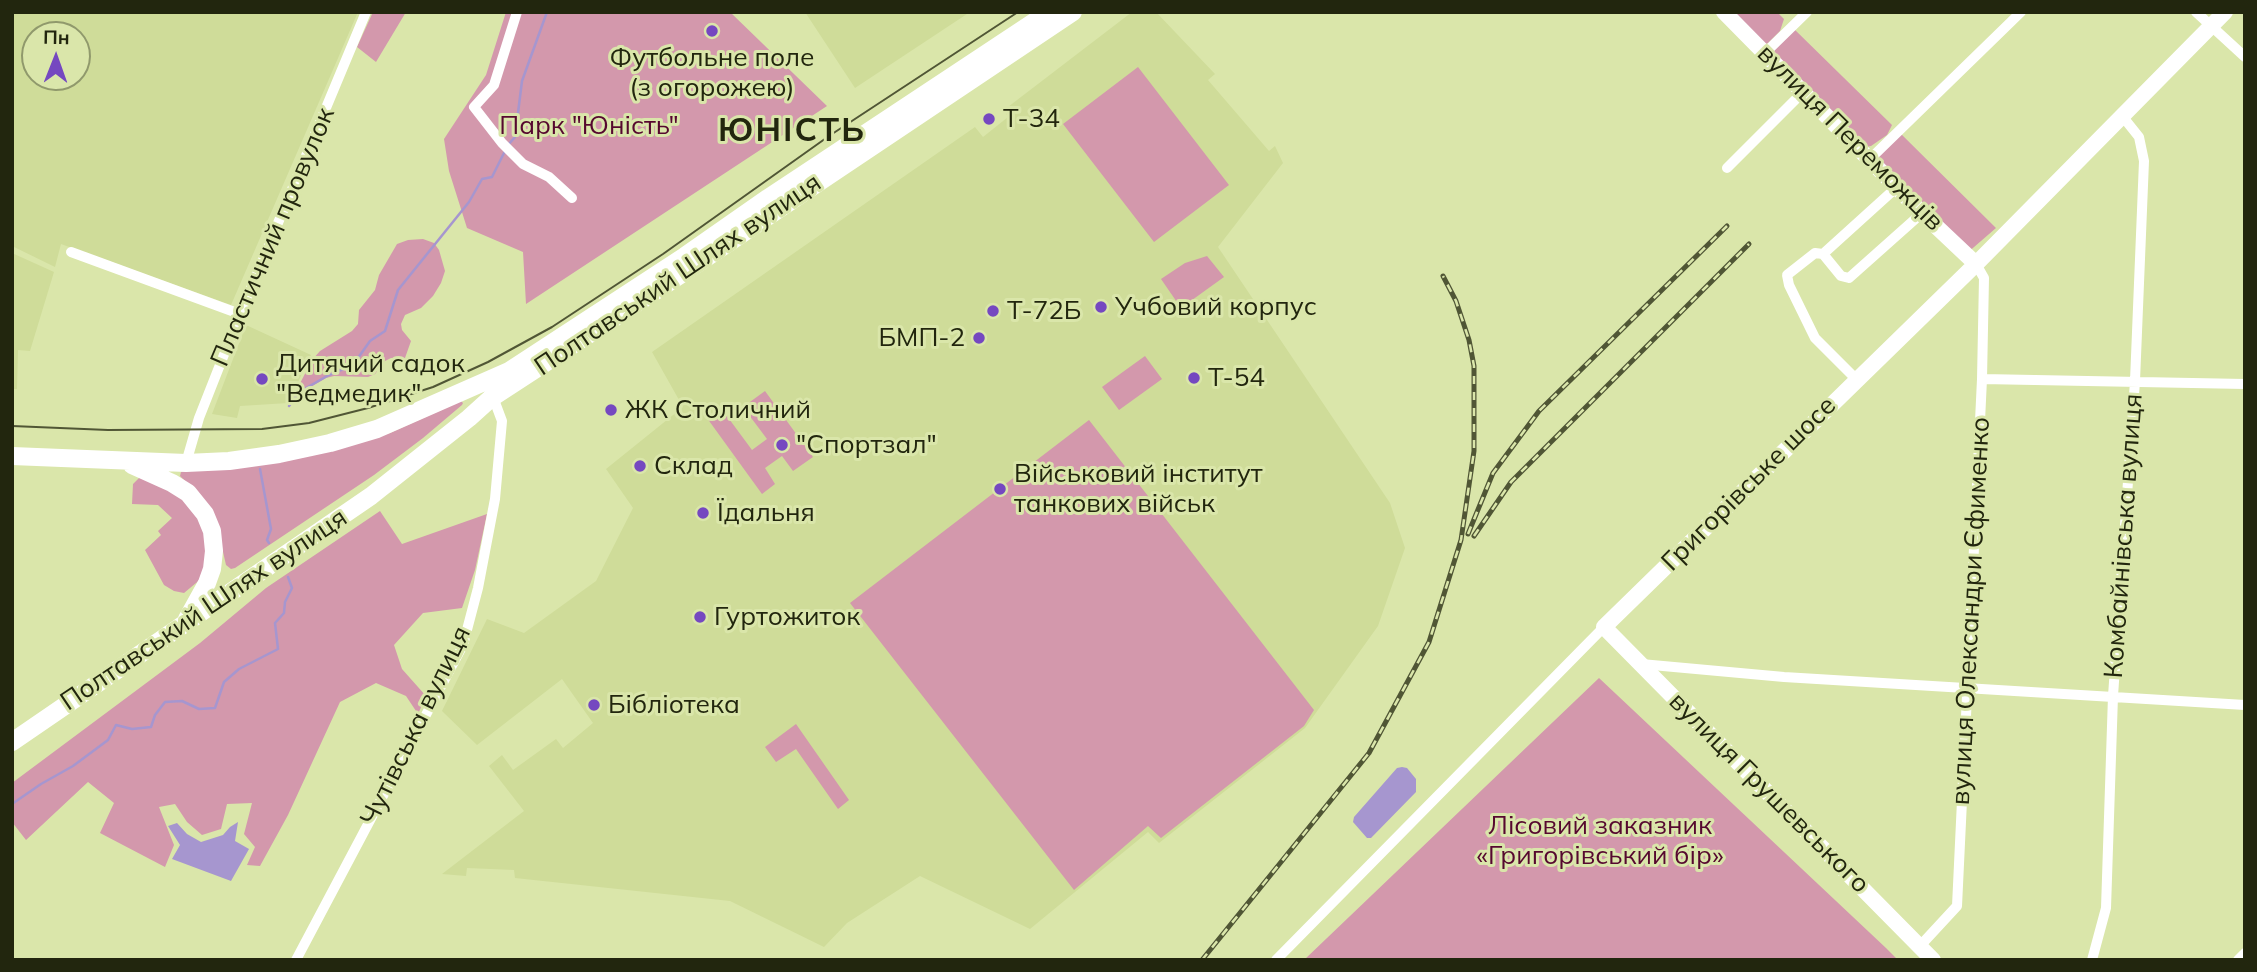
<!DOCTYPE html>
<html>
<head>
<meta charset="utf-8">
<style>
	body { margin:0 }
	#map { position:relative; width:2257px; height:972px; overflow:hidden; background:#dae6aa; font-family:Mulish,sans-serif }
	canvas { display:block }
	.frame { position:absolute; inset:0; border:14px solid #22260e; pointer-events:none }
	.north { position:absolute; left:21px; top:21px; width:70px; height:70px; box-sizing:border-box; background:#dae6aa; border:2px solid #90996c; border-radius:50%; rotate:1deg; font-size:19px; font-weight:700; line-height:28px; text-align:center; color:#22260e }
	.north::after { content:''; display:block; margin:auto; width:24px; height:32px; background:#7548c0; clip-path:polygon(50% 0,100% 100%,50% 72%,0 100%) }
</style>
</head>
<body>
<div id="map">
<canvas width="2257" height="972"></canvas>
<div class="frame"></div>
<div class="north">Пн</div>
</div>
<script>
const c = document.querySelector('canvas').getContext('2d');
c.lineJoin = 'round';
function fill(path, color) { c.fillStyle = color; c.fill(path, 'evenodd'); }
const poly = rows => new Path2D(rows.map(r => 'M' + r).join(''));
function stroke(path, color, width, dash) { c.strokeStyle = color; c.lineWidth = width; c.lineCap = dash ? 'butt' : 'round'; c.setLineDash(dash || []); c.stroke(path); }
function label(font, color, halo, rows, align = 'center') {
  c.font = font + ' Mulish,sans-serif'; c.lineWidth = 6; c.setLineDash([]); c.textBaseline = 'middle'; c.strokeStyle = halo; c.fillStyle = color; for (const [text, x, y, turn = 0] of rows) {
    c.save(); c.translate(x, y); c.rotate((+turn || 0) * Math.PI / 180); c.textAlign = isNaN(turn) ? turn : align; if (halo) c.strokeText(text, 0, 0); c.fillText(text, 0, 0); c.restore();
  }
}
const built = poly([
	[12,12,358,12,231,305,61,244,55,267,12,246],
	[35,35,77,35,77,77,35,77],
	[805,12,970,12,855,88],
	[1132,12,1156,12,1215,74,1208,80,1269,151,1275,146,1283,163,1218,247,1390,503,1405,548,1378,626,1305,728,1159,843,1148,832,1030,929,920,876,847,923,824,947,730,901,515,878,514,870,467,868,466,876,442,874,524,811,489,766,502,755,513,770,556,739,563,748,593,723,562,679,477,745,442,711,487,619,524,633,596,581,633,508,606,469,683,407,652,352,975,127,983,137,1008,117,1004,110],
	[12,253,54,272,30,351,18,350,17,389,12,389],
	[246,325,311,355,288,403,240,406,237,418,212,414]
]);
const green = poly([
	[373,12,406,12,376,62,357,47],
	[506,12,730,12,827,106,526,304,523,252,467,228,449,171,444,139,486,75],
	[1724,12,1777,12,1784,19,1780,31,1768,43,1759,47],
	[1792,27,1892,125,1887,135,1871,146,1859,148,1765,53],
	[1138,67,1229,185,1154,242,1063,124],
	[1898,131,1996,228,1966,254,1870,159],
	[423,239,434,243,439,250,445,271,441,283,433,296,421,308,405,315,401,324,402,330,411,341,405,358,391,358,385,361,375,374,368,377,334,376,326,378,304,391,298,398,292,399,312,360,320,351,352,331,358,324,359,310,375,290,379,275,397,244,408,240],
	[1207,256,1224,277,1181,308,1161,279,1185,263],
	[1145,356,1162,379,1119,410,1102,387],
	[765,391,813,457,793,471,782,456,765,468,775,484,762,494,707,418,721,408,752,450,767,439,743,407],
	[461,401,463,403,462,405,423,438,374,475,235,568,231,569,226,565,219,534,197,493,180,476,181,472,184,471,351,445,390,433],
	[1089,420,1314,710,1304,726,1161,838,1148,826,1074,890,850,603],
	[140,477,191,501,208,544,202,578,184,593,174,591,164,585,145,550,161,535,158,531,172,518,158,505,132,504,133,484],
	[380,511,402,544,487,514,475,570,462,608,423,613,394,645,402,669,426,696,418,714,406,696,376,683,340,702,288,815,260,866,247,865,255,847,244,834,252,803,227,804,221,829,202,835,187,822,175,804,159,807,174,845,165,867,100,833,114,803,88,782,26,840,12,822,12,783,200,643,266,588],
	[1599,678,1886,948,1898,960,1304,960],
	[796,724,849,800,838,809,796,749,776,762,765,747]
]);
const water = poly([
	[1402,767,1407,768,1416,779,1416,792,1371,838,1367,838,1353,822,1354,817,1397,768],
	[238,822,235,841,249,849,231,881,172,859,180,845,168,826,177,823,187,834,201,842,223,835,230,827]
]);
const stream = poly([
	[508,145,515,137,522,81,547,12],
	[289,406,299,392,329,375,353,365,370,341,385,331,398,290,469,202,482,179,492,177,505,151],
	[260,469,271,529,267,540,269,543],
	[12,804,41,784,73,766,108,740,116,725,132,729,151,727,155,715,165,702,182,701,199,709,215,708,224,682,239,669,278,649,275,623,284,613,285,602,292,588,288,577]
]);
const street = poly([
	[517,12,494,85,474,107,502,143,523,164,549,177,572,198],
	[2196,12,2245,57],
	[1765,53,1807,12],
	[1870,159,2021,12],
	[1727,168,1803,92],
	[71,252,240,314],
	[1823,254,1841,276,1849,278,1922,213],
	[1856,379,1815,338,1789,285,1787,275,1815,253,1823,254,1897,187],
	[1982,379,2245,384],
	[186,463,199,418,240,314,366,12],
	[1641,664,1784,677,2245,705],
	[1920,946,1957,906,1982,379,1984,278,1976,264],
	[296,960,463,645,478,588,495,499,502,421,493,397],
	[1276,960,1604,627],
	[2092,960,2106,908,2113,696,2135,381,2144,161,2139,137,2123,117],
	[2238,960,2245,953]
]);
const secondary = poly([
	[1724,12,1922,213,1976,264],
	[1933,960,1604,627,1976,264,2225,12]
]);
const primary = poly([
	[493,397,694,266,1073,12],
	[12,456,186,463,229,461,279,454,330,443,377,429,509,371,685,256,768,198,1049,12],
	[132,465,172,483,188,493,205,514,212,531,214,551,212,569,207,583,187,619],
	[12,742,371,496,469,418,500,390]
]);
const tram = poly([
	[12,426,108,430,262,429,309,423,368,408,433,387,488,362,552,327,663,254,829,136,1018,12]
]);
const rail = poly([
	[1468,534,1493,473,1539,411,1727,226],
	[1474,536,1511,482,1749,244],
	[1202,960,1369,753,1429,642,1461,540,1474,451,1474,366,1469,340,1456,301,1443,276]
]);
const markers = [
	[712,31,7,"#7548c0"],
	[989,119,7,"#7548c0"],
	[1101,307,7,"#7548c0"],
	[993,311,7,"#7548c0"],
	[979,338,7,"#7548c0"],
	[1194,378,7,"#7548c0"],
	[262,379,7,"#7548c0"],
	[611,410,7,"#7548c0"],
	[782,445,7,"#7548c0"],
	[640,466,7,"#7548c0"],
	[1000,489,7,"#7548c0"],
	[703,513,7,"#7548c0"],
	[700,617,7,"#7548c0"],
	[594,705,7,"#7548c0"]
];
const poiNames = [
	["Футбольне поле",712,58,"center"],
	["(з огорожею)",712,88,"center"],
	["T-34",1003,119],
	["Учбовий корпус",1115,307],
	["Т-72Б",1007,311],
	["БМП-2",965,338,"right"],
	["Дитячий садок",276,364],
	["\"Ведмедик\"",276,394],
	["Т-54",1208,378],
	["ЖК Столичний",625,410],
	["\"Спортзал\"",796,445],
	["Склад",654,466],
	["Військовий інститут",1014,474],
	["танкових військ",1014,504],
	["Їдальня",717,513],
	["Гуртожиток",714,617],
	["Бібліотека",608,705]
];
const parkNames = [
	["Парк \"Юність\"",589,126],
	["Лісовий заказник",1600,826],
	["«Григорівський бір»",1600,856]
];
const streetNames = [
	["вулиця Переможців",1850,138,45],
	["Пластичний провулок",273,237,-67],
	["Полтавський Шлях вулиця",678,275,-34],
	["Григорівське шосе",1749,484,-45],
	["Комбайнівська вулиця",2124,536,-86],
	["Полтавський Шлях вулиця",204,610,-34],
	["вулиця Олександри Єфименко",1971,611,-87],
	["Чутівська вулиця",416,726,-64],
	["вулиця Грушевського",1769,793,45]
];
const districtNames = [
	["ЮНІСТЬ",792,131]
];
fill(built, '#cfdc99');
fill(green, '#d398ac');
fill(water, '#a696cf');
stroke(stream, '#a696cf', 2.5);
stroke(street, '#fff', 10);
stroke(secondary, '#fff', 16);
stroke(primary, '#fff', 18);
stroke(tram, '#505635', 2);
stroke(rail, '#505635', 5);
stroke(rail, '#dae6aa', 2.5, [8]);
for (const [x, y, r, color] of markers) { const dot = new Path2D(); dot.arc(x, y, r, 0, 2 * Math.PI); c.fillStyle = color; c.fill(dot); stroke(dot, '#dae6aa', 2.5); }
label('26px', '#22260e', '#dae6aa', poiNames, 'left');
label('26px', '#56082f', '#dae6aa', parkNames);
label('26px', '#22260e', '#dae6aa', streetNames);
c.letterSpacing = '2px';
label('bold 33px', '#22260e', '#dae6aa', districtNames);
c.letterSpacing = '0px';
</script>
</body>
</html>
